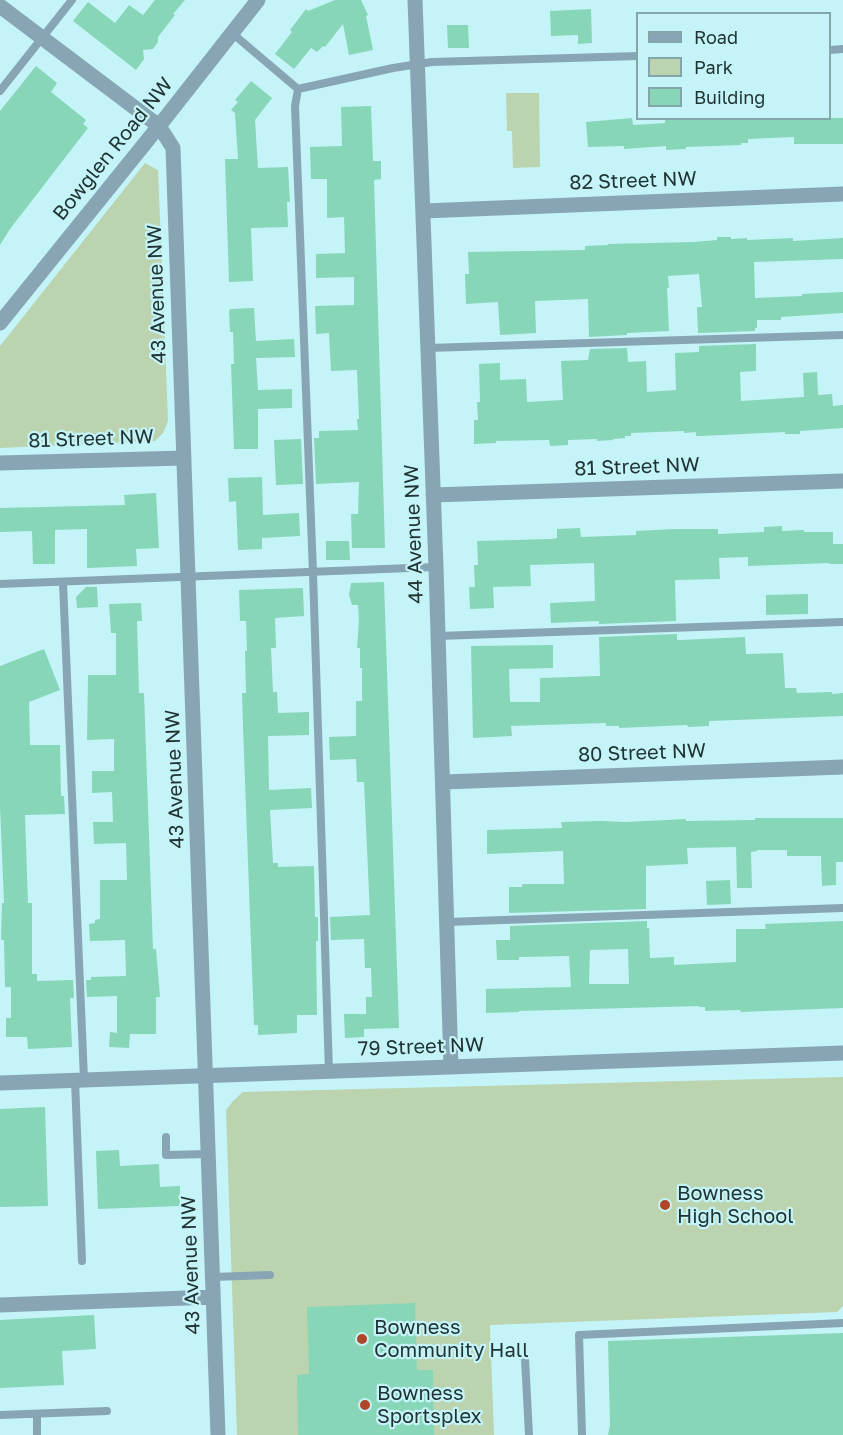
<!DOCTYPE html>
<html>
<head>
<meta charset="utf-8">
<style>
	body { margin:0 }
	#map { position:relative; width:843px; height:1435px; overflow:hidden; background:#c4f4f7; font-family:"Golos Text",sans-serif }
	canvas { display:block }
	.legend { position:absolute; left:636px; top:12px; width:195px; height:108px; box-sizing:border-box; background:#c4f4f7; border:2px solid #83a7a9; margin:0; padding:8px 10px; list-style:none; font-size:18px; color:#213435 }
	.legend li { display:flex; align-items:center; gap:12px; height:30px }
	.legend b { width:30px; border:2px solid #83a7a9 }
</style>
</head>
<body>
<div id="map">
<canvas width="843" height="1435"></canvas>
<ul class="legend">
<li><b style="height:8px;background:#88a5b6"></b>Road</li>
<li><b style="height:16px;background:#bbd3af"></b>Park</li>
<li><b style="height:16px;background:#87d6b8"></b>Building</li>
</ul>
</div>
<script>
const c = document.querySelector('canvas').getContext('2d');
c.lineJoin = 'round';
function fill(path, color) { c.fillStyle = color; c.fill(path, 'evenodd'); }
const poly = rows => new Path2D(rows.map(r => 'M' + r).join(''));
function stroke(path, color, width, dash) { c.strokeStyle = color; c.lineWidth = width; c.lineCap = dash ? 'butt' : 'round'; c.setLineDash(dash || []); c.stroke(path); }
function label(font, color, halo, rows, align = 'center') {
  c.font = font + ' "Golos Text",sans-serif'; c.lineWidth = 4.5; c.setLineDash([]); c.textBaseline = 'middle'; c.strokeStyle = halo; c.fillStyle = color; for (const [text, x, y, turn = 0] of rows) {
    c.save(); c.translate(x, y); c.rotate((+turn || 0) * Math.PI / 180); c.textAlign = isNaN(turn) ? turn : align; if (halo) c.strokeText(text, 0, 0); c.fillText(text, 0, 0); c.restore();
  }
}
const green = poly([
	[506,93,539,93,540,167,513,168,512,131,507,131],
	[145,163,158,170,168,421,163,433,155,441,0,448,0,346],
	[843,1077,843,1306,837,1312,490,1325,494,1435,237,1435,226,1110,234,1100,243,1092]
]);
const building = poly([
	[155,0,185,0,173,14,175,15,158,37,158,42,153,49,143,50,144,59,136,70,73,21,88,2,115,23,129,5,143,15],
	[335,0,361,0,368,15,366,16,373,50,349,55,343,24,325,47,323,46,317,52,311,48,294,69,275,54,292,32,290,30,306,9,308,11],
	[591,9,592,43,578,44,578,35,551,36,550,11],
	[447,25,468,25,469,48,448,48],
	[36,66,57,83,51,92,86,120,83,124,88,128,10,229,0,245,0,111],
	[251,81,272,98,255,120,258,168,288,167,290,202,287,202,288,227,251,228,253,281,229,282,225,159,238,159,235,113,231,110,238,102,235,100],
	[371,106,373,161,381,161,381,179,374,180,385,548,352,548,351,514,358,514,359,482,316,484,314,438,319,438,319,431,358,430,357,419,359,419,357,370,331,371,329,333,316,334,315,306,354,305,354,277,316,278,316,254,345,253,344,217,327,218,327,179,311,179,310,147,342,146,341,107],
	[632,118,633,125,665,123,665,118,843,118,843,144,794,144,794,137,748,139,748,143,741,143,741,145,686,147,686,149,666,150,666,146,624,149,624,146,588,147,586,122],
	[717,237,731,237,731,239,747,238,747,240,793,238,793,241,843,238,843,259,754,262,755,298,802,296,802,294,843,292,843,313,781,317,781,320,757,320,757,328,755,328,755,331,698,333,697,307,702,307,699,274,668,276,669,288,667,288,669,331,627,333,627,335,589,337,588,299,535,301,536,333,500,335,498,302,466,304,465,274,469,274,468,252,585,250,585,246,608,245,608,244,694,242,717,240],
	[254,308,256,341,294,339,295,357,256,358,258,390,292,389,292,408,258,409,258,449,234,449,231,364,234,364,233,332,230,332,229,312,230,309],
	[756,344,756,371,740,372,741,401,804,397,803,373,817,372,818,395,832,394,833,406,843,405,843,428,800,431,800,434,785,434,785,432,701,436,696,436,696,432,684,433,684,431,631,433,631,436,625,436,625,438,613,439,613,440,597,441,597,439,568,440,568,445,550,446,549,440,496,441,496,443,474,444,474,420,478,420,477,402,480,402,479,364,500,363,500,380,526,379,527,402,563,400,561,361,588,360,590,349,627,348,628,362,646,361,647,392,676,390,675,353,699,352,699,346],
	[301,439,303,484,276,485,274,440],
	[262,477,263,515,299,513,300,536,262,538,262,549,238,550,236,501,229,502,228,478],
	[156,493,159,548,136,549,137,566,87,568,87,529,55,530,55,564,33,564,32,531,0,532,0,508,125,505,124,495],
	[782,526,782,531,804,530,804,532,833,532,833,544,843,544,843,564,829,564,829,563,748,566,748,557,719,558,720,579,675,580,676,621,599,624,599,621,551,623,550,603,595,601,594,563,530,565,531,586,493,587,494,608,470,609,469,587,475,587,474,565,478,565,477,541,551,539,557,538,557,529,580,528,581,537,636,535,636,531,674,529,718,529,718,534,764,532,764,527],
	[326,541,349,541,350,560,326,560],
	[384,582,399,1028,364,1029,364,1037,345,1038,344,1014,366,1014,366,997,372,997,371,968,365,968,364,939,331,940,330,917,370,915,364,782,357,782,356,759,330,760,329,737,356,736,356,701,362,701,362,668,360,668,360,648,357,648,359,620,358,605,352,605,349,595,351,583],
	[86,587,97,587,98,607,77,608,76,597],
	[303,588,304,616,275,618,276,648,271,648,273,692,277,692,278,713,309,712,309,735,268,736,269,790,311,788,312,808,270,810,273,863,278,863,278,867,314,866,315,916,315,917,318,917,318,941,316,941,317,1015,297,1015,297,1033,258,1035,258,1025,254,1025,243,727,242,693,246,693,245,651,247,651,246,621,240,621,239,590],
	[808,594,808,614,766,615,766,595],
	[141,603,142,621,137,621,139,693,144,693,153,949,156,949,160,997,156,997,156,1034,130,1034,129,1048,109,1047,110,1032,117,1033,117,996,87,997,86,980,91,980,91,977,126,976,125,940,90,941,89,924,95,923,95,920,100,919,100,880,127,880,126,843,94,844,93,822,113,822,112,792,92,793,92,771,114,771,114,739,87,740,88,675,116,675,116,633,111,633,109,604],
	[677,634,677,640,681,640,745,637,746,654,783,653,785,688,796,688,797,693,832,692,832,694,843,693,843,716,709,721,709,726,688,727,687,725,619,728,619,726,606,726,606,723,511,726,512,736,473,738,471,646,553,645,553,668,509,669,510,702,540,702,540,678,600,676,599,637],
	[44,649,60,690,29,702,30,745,60,745,61,796,64,796,65,814,25,815,28,903,32,903,32,974,37,974,37,981,73,980,74,998,70,998,72,1047,28,1049,27,1037,6,1037,6,1018,11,1018,11,987,5,987,4,940,1,940,2,903,4,903,0,806,0,666],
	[755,818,843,818,843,862,836,862,836,885,822,886,821,856,787,856,787,850,757,850,757,851,751,852,752,888,737,888,736,847,687,848,688,864,646,866,646,909,509,913,509,887,522,887,522,884,564,884,563,851,487,854,487,830,562,828,561,822,601,821,626,822,686,819,686,821,755,820],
	[730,880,731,904,707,905,706,881],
	[647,921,647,928,649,928,650,958,674,957,674,965,736,962,736,929,766,929,765,924,843,921,843,1008,741,1012,740,1010,705,1011,705,1007,699,1007,699,1006,519,1011,519,1012,486,1013,486,989,571,987,569,956,519,957,519,960,497,960,496,940,510,940,510,926],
	[628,949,629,984,589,984,590,950],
	[45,1107,48,1206,0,1207,0,1109],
	[119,1150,120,1166,159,1164,160,1187,180,1186,180,1206,98,1209,96,1151],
	[415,1303,417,1370,433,1370,434,1435,298,1435,297,1375,309,1374,307,1307],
	[94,1315,96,1349,62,1351,64,1385,0,1388,0,1320],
	[843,1333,843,1435,608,1435,610,1425,608,1341]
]);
const lane = poly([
	[232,33,298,89],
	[830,50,843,49],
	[0,91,72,0],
	[428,348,843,335],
	[63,583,84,1079],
	[0,584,436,567],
	[438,636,843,622],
	[447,922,843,908],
	[329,1072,313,573,295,106,298,89,393,68,432,62,638,56],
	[75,1080,82,1261],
	[166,1137,166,1155,209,1154],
	[213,1277,270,1275],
	[525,1359,529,1435],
	[37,1414,37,1435],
	[0,1415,107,1411],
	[582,1435,579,1335,843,1323]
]);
const street = poly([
	[415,0,436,567,451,1067],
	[0,6,159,126,173,148,218,1435],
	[424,211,843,194],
	[0,323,159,126,258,0],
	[0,463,184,458],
	[433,495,843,481],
	[444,782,843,767],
	[0,1083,843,1053],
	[0,1305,213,1297]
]);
const markers = [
	[665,1205,6,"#ae4627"],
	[362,1339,6,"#ae4627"],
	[365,1405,6,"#ae4627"]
];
const streetNames = [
	["Bowglen Road NW",113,149,-51],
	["82 Street NW",633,181,-2],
	["43 Avenue NW",157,294,-92],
	["81 Street NW",91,439,-2],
	["81 Street NW",637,467,-2],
	["44 Avenue NW",414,534,-92],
	["80 Street NW",642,753,-2],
	["43 Avenue NW",175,779,-92],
	["79 Street NW",421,1047,-2],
	["43 Avenue NW",191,1265,-92]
];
const poiNames = [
	["Bowness",677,1194],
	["High School",677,1217],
	["Bowness",374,1328],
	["Community Hall",374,1351],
	["Bowness",377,1394],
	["Sportsplex",377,1417]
];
fill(green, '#bbd3af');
fill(building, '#87d6b8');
stroke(lane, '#88a5b6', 8);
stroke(street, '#88a5b6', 15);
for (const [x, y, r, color] of markers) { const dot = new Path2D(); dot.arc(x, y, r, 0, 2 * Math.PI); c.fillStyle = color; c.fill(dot); stroke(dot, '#c4f4f7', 2); }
label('20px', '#213435', '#c4f4f7', streetNames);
label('20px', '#213435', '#c4f4f7', poiNames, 'left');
</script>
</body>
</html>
